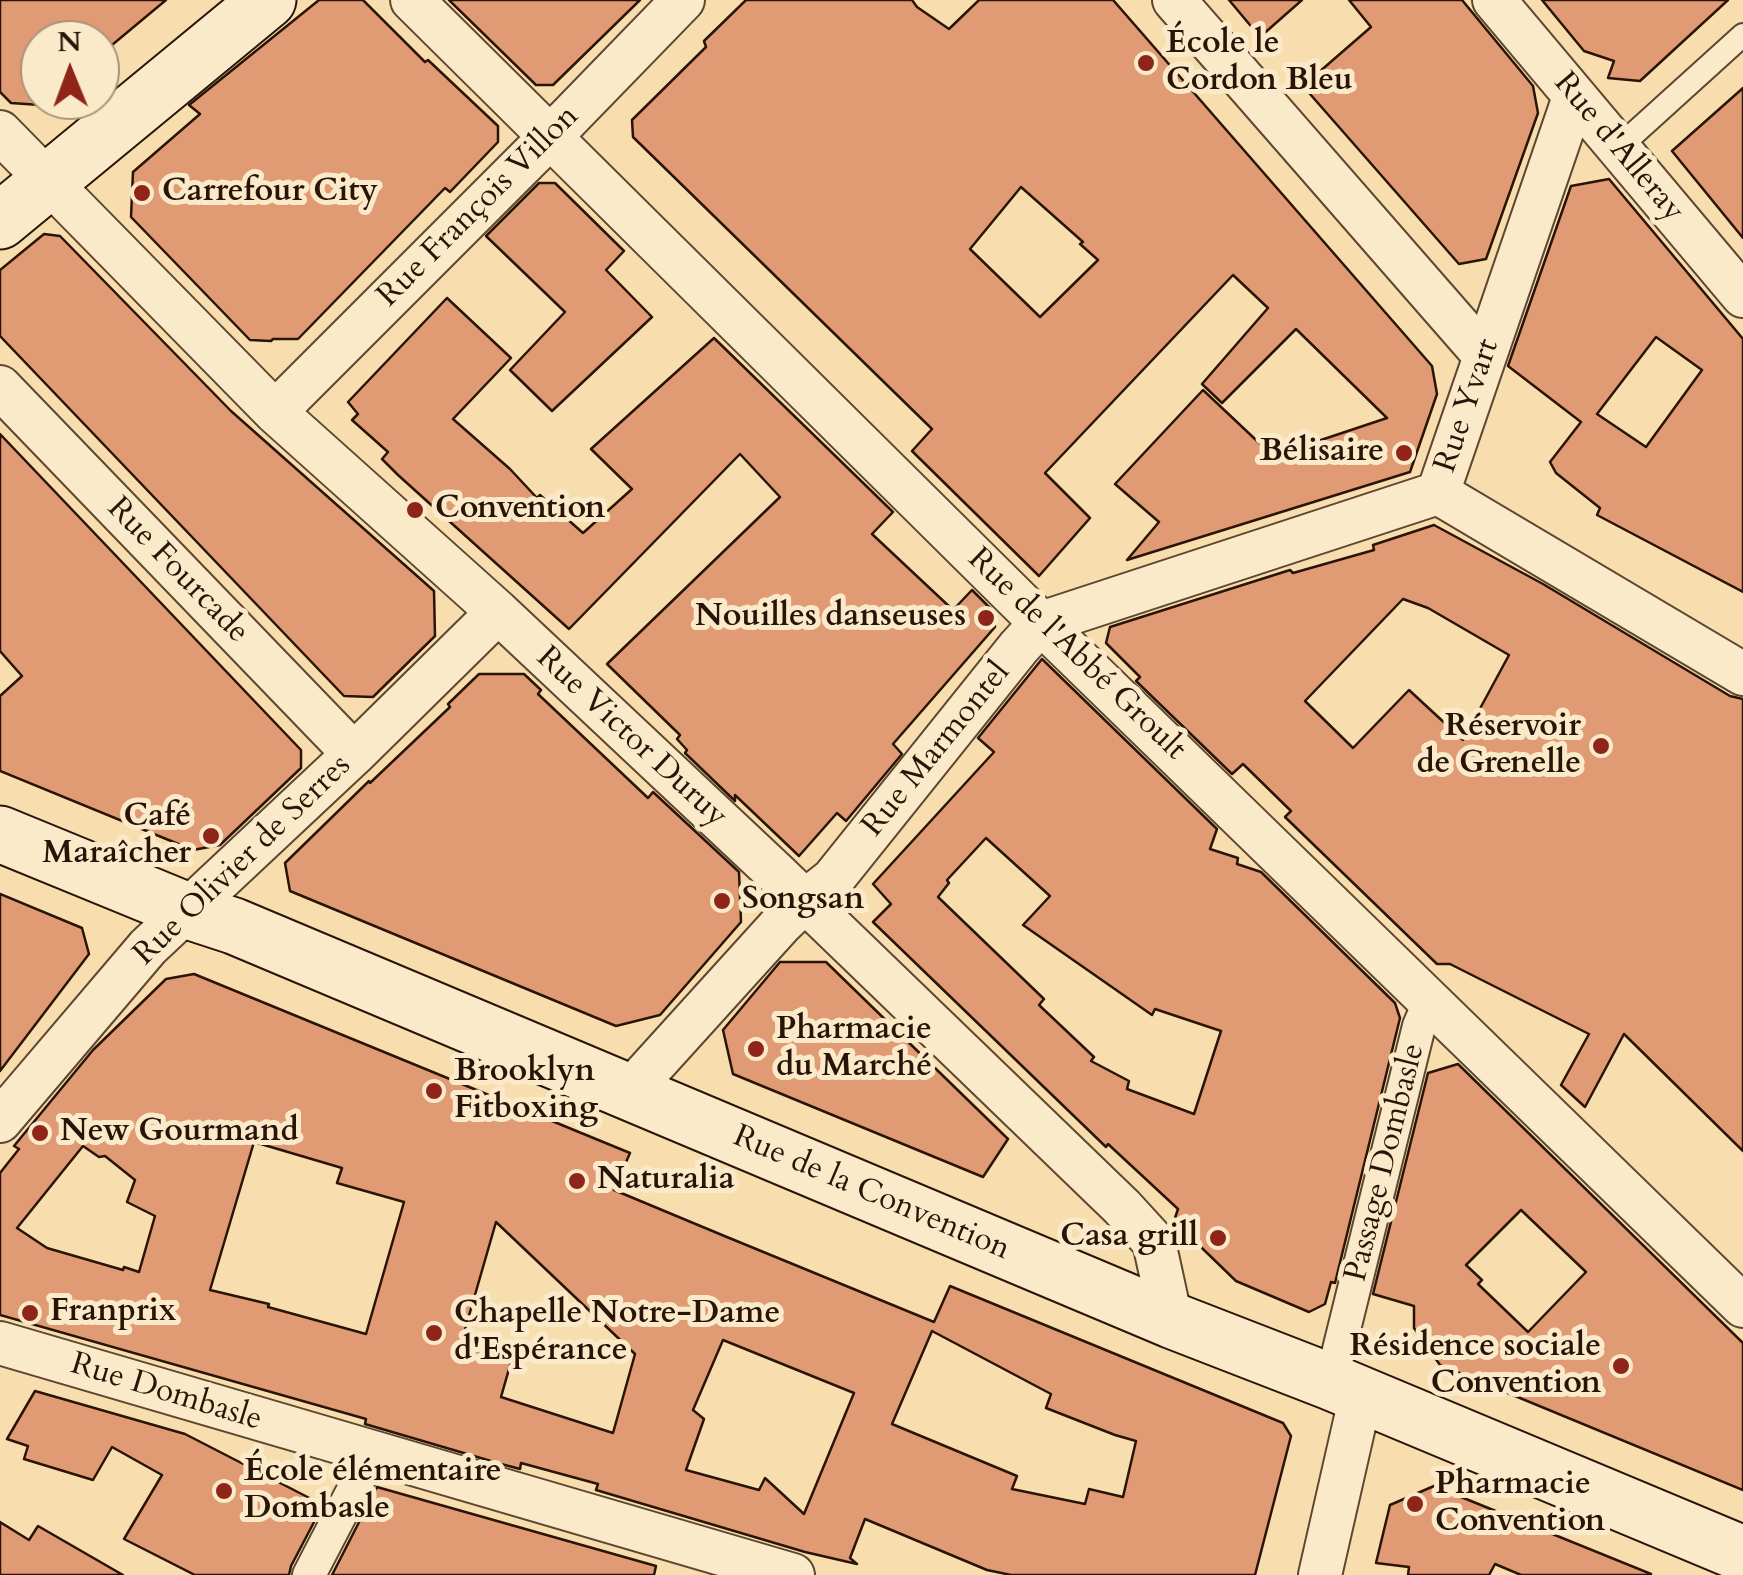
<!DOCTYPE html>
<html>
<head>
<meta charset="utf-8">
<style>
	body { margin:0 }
	#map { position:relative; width:1743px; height:1575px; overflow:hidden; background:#f8deae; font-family:Cardo,serif }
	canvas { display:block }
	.north { position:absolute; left:20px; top:20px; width:100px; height:100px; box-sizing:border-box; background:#faeaca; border:2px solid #a7947c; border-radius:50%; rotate:359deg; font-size:28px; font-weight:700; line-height:40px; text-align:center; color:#2a1407 }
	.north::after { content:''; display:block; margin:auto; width:35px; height:45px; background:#8f2418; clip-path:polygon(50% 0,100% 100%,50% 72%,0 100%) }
</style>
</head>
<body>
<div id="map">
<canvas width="1743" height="1575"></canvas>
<div class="north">N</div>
</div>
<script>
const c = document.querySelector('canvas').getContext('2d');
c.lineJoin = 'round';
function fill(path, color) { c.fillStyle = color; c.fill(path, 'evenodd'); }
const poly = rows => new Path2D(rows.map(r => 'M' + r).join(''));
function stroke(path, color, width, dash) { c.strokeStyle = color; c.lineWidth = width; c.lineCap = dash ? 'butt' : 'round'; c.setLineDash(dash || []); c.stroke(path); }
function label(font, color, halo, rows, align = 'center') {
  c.font = font + ' Cardo,serif'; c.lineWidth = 10; c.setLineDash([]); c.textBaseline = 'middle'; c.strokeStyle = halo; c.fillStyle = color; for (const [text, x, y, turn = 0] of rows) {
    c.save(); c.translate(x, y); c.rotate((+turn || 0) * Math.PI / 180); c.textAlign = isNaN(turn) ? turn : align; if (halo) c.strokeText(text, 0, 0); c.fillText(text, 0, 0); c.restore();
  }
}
const building = poly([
	[0,0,166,0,100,55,100,40,40,40,40,105,11,103,0,92,0,0],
	[319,0,363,0,425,62,428,60,498,126,498,142,450,192,445,188,298,339,273,339,271,341,250,340,131,217,133,172,200,114,189,105,319,0],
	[449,0,640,0,553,85,536,85,449,0],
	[746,0,912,0,917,7,949,29,979,0,1113,0,1432,366,1437,394,1410,472,1127,560,1159,522,1115,484,1203,390,1273,456,1387,418,1296,329,1222,403,1202,384,1268,308,1233,275,1045,473,1090,518,1039,576,912,451,932,429,633,137,632,120,706,47,704,41,746,0],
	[1021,187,1083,242,1080,244,1098,260,1040,317,970,249,1021,187],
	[1229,0,1302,0,1260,37,1229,0],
	[1349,0,1462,0,1533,86,1538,113,1486,259,1459,264,1303,86,1371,27,1349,0],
	[1542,0,1728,0,1640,81,1608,78,1614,61,1584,51,1542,0],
	[1743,88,1743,238,1672,151,1743,88],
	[1609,179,1743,339,1743,592,1597,515,1600,508,1556,473,1550,462,1581,422,1508,366,1571,186,1609,179],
	[1656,337,1702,370,1646,447,1597,414,1656,337],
	[539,183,555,183,624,251,606,270,652,317,552,411,510,370,565,312,486,236,539,183],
	[44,234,60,236,231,411,434,591,435,636,373,697,344,696,0,336,0,270,44,234],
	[447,298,511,358,453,419,510,469,537,498,540,495,583,533,632,489,591,449,714,338,893,512,872,534,953,610,972,590,994,612,995,627,893,744,902,754,846,821,837,813,799,856,735,795,735,801,685,753,687,750,677,739,680,735,607,664,780,497,740,454,569,629,398,475,382,459,388,452,352,420,358,414,348,402,447,298],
	[0,434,301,750,301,768,220,845,193,850,0,771,0,696,22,676,0,651,0,434],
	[1434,525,1543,584,1730,696,1743,699,1743,1151,1624,1034,1585,1107,1561,1085,1589,1034,1450,964,1437,964,1285,817,1291,811,1243,764,1232,774,1136,681,1140,677,1106,643,1110,627,1290,570,1293,573,1374,550,1373,545,1434,525],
	[1403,599,1428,608,1509,655,1463,740,1409,690,1353,748,1305,701,1403,599],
	[1042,659,1217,829,1210,849,1238,858,1237,864,1261,872,1395,1003,1400,1018,1335,1283,1331,1282,1325,1304,1309,1312,1236,1281,1174,1221,1178,1209,1108,1144,1106,1147,873,922,891,904,873,884,994,752,978,738,1042,659],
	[986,838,1050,896,1023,925,1152,1015,1155,1009,1221,1031,1194,1114,1127,1089,1129,1081,1091,1061,1094,1057,1039,1005,1044,999,938,897,949,883,947,880,986,838],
	[479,674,524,674,541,690,538,694,648,798,653,792,739,872,741,922,660,1015,616,1026,290,891,285,863,369,781,370,783,450,707,448,704,479,674],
	[0,894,82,928,89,954,0,1071,0,894],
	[780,962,826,962,1008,1139,983,1177,733,1074,723,1030,780,962],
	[194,974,630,1153,614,1190,722,1235,934,1322,950,1286,1283,1423,1291,1436,1255,1575,1011,1575,987,1570,865,1519,850,1558,857,1564,805,1552,596,1490,598,1484,521,1463,520,1469,501,1464,365,1424,366,1419,0,1315,0,1173,19,1149,14,1146,93,1050,166,979,194,974],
	[254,1142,342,1168,337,1183,404,1202,366,1334,268,1307,269,1304,210,1290,254,1142],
	[83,1146,99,1157,105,1156,135,1180,127,1202,155,1216,139,1272,124,1267,123,1270,47,1248,17,1228,83,1146],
	[496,1222,635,1354,613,1433,501,1397,513,1355,462,1340,496,1222],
	[932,1331,1051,1394,1046,1408,1115,1435,1136,1441,1123,1497,1089,1489,1085,1504,1012,1489,1017,1476,892,1424,932,1331],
	[723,1340,854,1393,804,1514,765,1478,759,1490,686,1470,704,1419,693,1410,723,1340],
	[1458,1064,1743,1343,1743,1490,1440,1365,1414,1328,1414,1306,1373,1294,1428,1073,1458,1064],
	[1521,1210,1586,1272,1528,1332,1478,1284,1482,1280,1466,1265,1521,1210],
	[35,1391,185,1434,323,1505,291,1566,289,1575,195,1575,124,1539,162,1475,112,1447,93,1480,24,1459,28,1446,7,1439,35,1391],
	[1434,1486,1651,1574,1650,1575,1521,1575,1495,1564,1489,1575,1408,1575,1409,1567,1376,1563,1390,1505,1434,1486],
	[377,1487,656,1566,654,1575,332,1575,377,1487],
	[0,1522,29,1540,38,1526,123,1575,0,1575,0,1522]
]);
const service = poly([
	[1617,149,1743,35]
]);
const pedestrian = poly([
	[1331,1382,1419,1026,1429,1003],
	[309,1575,360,1477,370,1453]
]);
const minor = poly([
	[412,0,1041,623,1743,1306],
	[1174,0,1485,356],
	[1494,0,1743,296],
	[0,132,275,412,498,612,778,875,1122,1207,1154,1242,1171,1320],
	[0,387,354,754],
	[275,412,551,136,683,0],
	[1438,493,1574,97],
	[1438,493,1743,674],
	[628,1093,782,923,804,902,833,879,1019,647,1041,623,1438,493],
	[0,1121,148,947,354,754,498,612],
	[0,1343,793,1575],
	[1320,1575,1361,1395]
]);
const secondary = poly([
	[0,221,268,0],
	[0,834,188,911,234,926,1171,1320,1331,1382,1743,1554]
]);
const markers = [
	[1146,63,10,"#8f2418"],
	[142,193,10,"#8f2418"],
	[1404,453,10,"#8f2418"],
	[415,510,10,"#8f2418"],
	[986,618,10,"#8f2418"],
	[1601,746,10,"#8f2418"],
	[211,836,10,"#8f2418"],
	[722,901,10,"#8f2418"],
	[756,1049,10,"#8f2418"],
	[434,1091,10,"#8f2418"],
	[40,1133,10,"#8f2418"],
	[577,1181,10,"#8f2418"],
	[1218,1238,10,"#8f2418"],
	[30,1313,10,"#8f2418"],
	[434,1333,10,"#8f2418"],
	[1621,1366,10,"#8f2418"],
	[224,1491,10,"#8f2418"],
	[1415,1504,10,"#8f2418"]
];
const poiNames = [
	["École le",1166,45],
	["Cordon Bleu",1166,82],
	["Carrefour City",162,193],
	["Bélisaire",1384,453,"right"],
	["Convention",435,510],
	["Nouilles danseuses",966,618,"right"],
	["Réservoir",1581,728,"right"],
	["de Grenelle",1581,765,"right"],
	["Café",191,818,"right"],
	["Maraîcher",191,855,"right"],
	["Songsan",742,901],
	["Pharmacie",776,1031],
	["du Marché",776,1068],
	["Brooklyn",454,1073],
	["Fitboxing",454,1110],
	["New Gourmand",60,1133],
	["Naturalia",597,1181],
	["Casa grill",1198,1238,"right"],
	["Franprix",50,1313],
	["Chapelle Notre-Dame",454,1315],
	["d'Espérance",454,1352],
	["Résidence sociale",1601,1348,"right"],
	["Convention",1601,1385,"right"],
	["École élémentaire",244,1473],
	["Dombasle",244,1510],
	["Pharmacie",1435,1486],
	["Convention",1435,1523]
];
const streetNames = [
	["Rue d'Alleray",1618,148,50],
	["Rue François Villon",479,207,-45],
	["Rue Yvart",1468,406,-71],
	["Rue Fourcade",177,571,46],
	["Rue de l'Abbé Groult",1076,655,44],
	["Rue Victor Duruy",631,738,43],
	["Rue Marmontel",937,750,-51],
	["Rue Olivier de Serres",243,861,-44],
	["Passage Dombasle",1386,1163,-76],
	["Rue de la Convention",871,1194,23],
	["Rue Dombasle",166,1393,17]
];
fill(building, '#e09b74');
stroke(building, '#2a1407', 2.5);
stroke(service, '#5e4631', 26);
stroke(pedestrian, '#5e4631', 36);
stroke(minor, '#5e4631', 46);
stroke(secondary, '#2a1407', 59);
stroke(service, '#faeaca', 22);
stroke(pedestrian, '#faeaca', 32);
stroke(minor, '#faeaca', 42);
stroke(secondary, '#faeaca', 55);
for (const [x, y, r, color] of markers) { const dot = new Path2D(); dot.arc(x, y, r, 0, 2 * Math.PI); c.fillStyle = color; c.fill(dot); stroke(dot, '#faeaca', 4); }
label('bold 32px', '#2a1407', '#faeaca', poiNames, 'left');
label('32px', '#2a1407', '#faeaca', streetNames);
</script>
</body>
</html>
